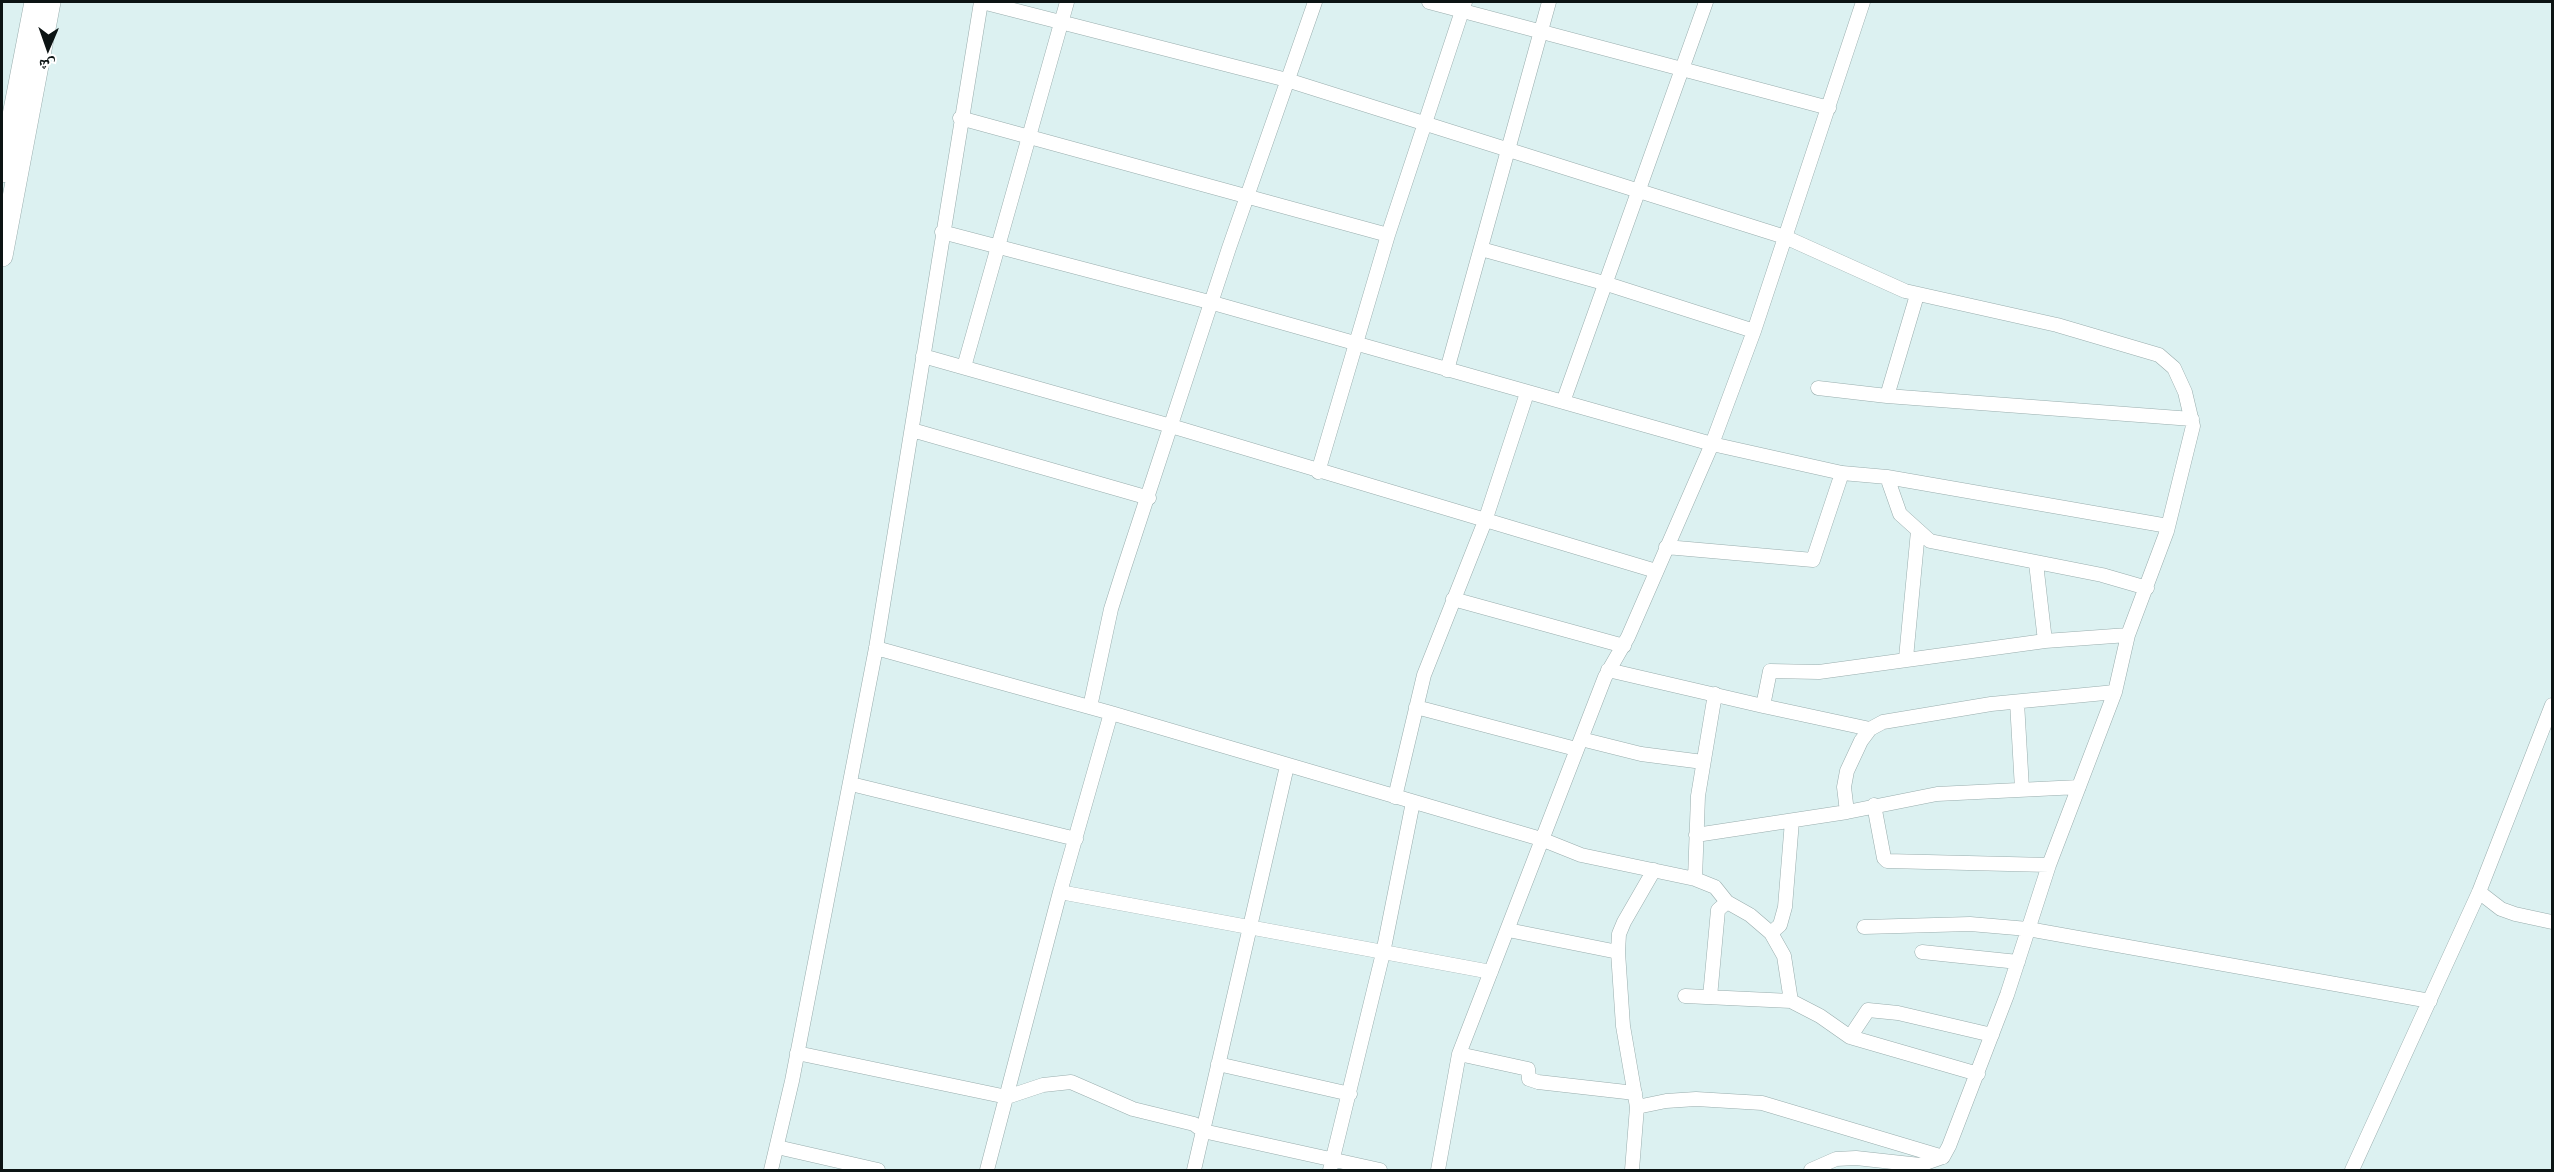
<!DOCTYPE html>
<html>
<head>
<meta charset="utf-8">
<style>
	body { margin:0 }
	#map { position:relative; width:2554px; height:1172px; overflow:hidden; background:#dcf1f1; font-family:"Golos Text","Noto Naskh Arabic",sans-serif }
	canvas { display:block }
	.frame { position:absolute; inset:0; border:3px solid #0c1414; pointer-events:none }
	.north { position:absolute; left:18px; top:18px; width:60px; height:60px; -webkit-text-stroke:4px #fff; paint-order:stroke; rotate:182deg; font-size:16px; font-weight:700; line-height:24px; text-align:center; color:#0c1414 }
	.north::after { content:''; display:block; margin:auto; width:21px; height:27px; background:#0c1414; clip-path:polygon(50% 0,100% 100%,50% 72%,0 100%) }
</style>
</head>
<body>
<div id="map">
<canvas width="2554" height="1172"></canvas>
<div class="frame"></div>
<div class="north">ش</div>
</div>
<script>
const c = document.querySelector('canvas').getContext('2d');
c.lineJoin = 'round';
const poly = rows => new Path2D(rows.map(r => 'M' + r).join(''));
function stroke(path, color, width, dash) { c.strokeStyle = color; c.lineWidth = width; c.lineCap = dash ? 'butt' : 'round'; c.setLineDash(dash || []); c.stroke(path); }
const minor = poly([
	[982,2,1287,80,1785,237,1905,291,2057,325,2159,355,2174,368,2185,392,2193,426,2167,531,2128,635,2115,692,2049,865,2007,995,1949,1146,1943,1157,1920,1165,1856,1158,1836,1159,1811,1170],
	[1429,2,1829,108],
	[960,118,1388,235],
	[942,232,1213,303,1712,444,1842,473,1887,477,2168,526],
	[1481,249,1604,283,1754,331],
	[923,356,1171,426,1656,571],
	[964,367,1067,2],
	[1447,370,1549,2],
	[1818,388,1887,396,2192,419],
	[1887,396,1917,295],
	[1563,402,1706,2],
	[912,430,1149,498],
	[1318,472,1388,235,1465,2],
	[1887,477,1900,514,1930,541,2102,575,2147,588],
	[1666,547,1813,560,1842,473],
	[2036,563,2045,641],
	[1453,599,1624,646],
	[876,648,1111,713,1541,839,1581,855,1695,879,1715,887,1727,902,1750,915,1771,933,1784,956,1791,1001,1820,1016,1850,1037,1978,1074],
	[1906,658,1918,531],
	[1608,670,1763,706,1770,671,1819,672,2045,641,2128,635],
	[2017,702,2022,789],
	[1763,706,1870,729],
	[1090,707,1111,609,1123,571,1229,248,1315,2],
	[1416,707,1576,749],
	[1111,713,1060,892,1491,972],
	[1581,739,1641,754,1703,762],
	[851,784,1076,839],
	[2079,787,1937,794,1847,812,1844,787,1847,771,1861,741,1870,729,1883,722,1991,704,2115,692],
	[1395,797,1424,675,1485,521,1527,393],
	[1874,805,1884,858,1887,861,2049,865],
	[1696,835,1847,812],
	[1695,879,1698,796,1715,694],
	[2479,892,2501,909,2515,914,2552,922],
	[1864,927,1970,924,2028,929,2430,1001],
	[1508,930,1618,952],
	[1771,933,1780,925,1785,907,1792,821],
	[1922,952,2018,962],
	[1685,996,1791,1001],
	[1710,997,1718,910,1727,902],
	[1850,1037,1868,1010,1898,1013,1992,1035],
	[797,1053,1007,1097,1043,1085,1071,1082,1133,1109,1194,1124,1203,1131,1380,1170],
	[1459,1054,1528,1069,1529,1079,1538,1082,1635,1093],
	[1218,1064,1350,1094],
	[1637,1107,1666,1101,1696,1099,1762,1103,1943,1157],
	[777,1147,878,1170],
	[771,1170,792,1081,876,648,981,2],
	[987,1170,1060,892],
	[1194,1170,1287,766],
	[1330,1170,1383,953,1413,802],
	[1438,1170,1459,1054,1605,677,1628,637,1712,444,1754,331,1863,2],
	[1632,1170,1637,1107,1623,1026,1618,952,1619,934,1624,922,1654,870],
	[2352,1170,2479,892,2552,705]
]);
const trunk = poly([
	[2,172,35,2],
	[2,256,50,2]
]);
stroke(minor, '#99adad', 15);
stroke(trunk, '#99adad', 22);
stroke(minor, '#fff', 14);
stroke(trunk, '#fff', 21);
</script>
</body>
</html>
